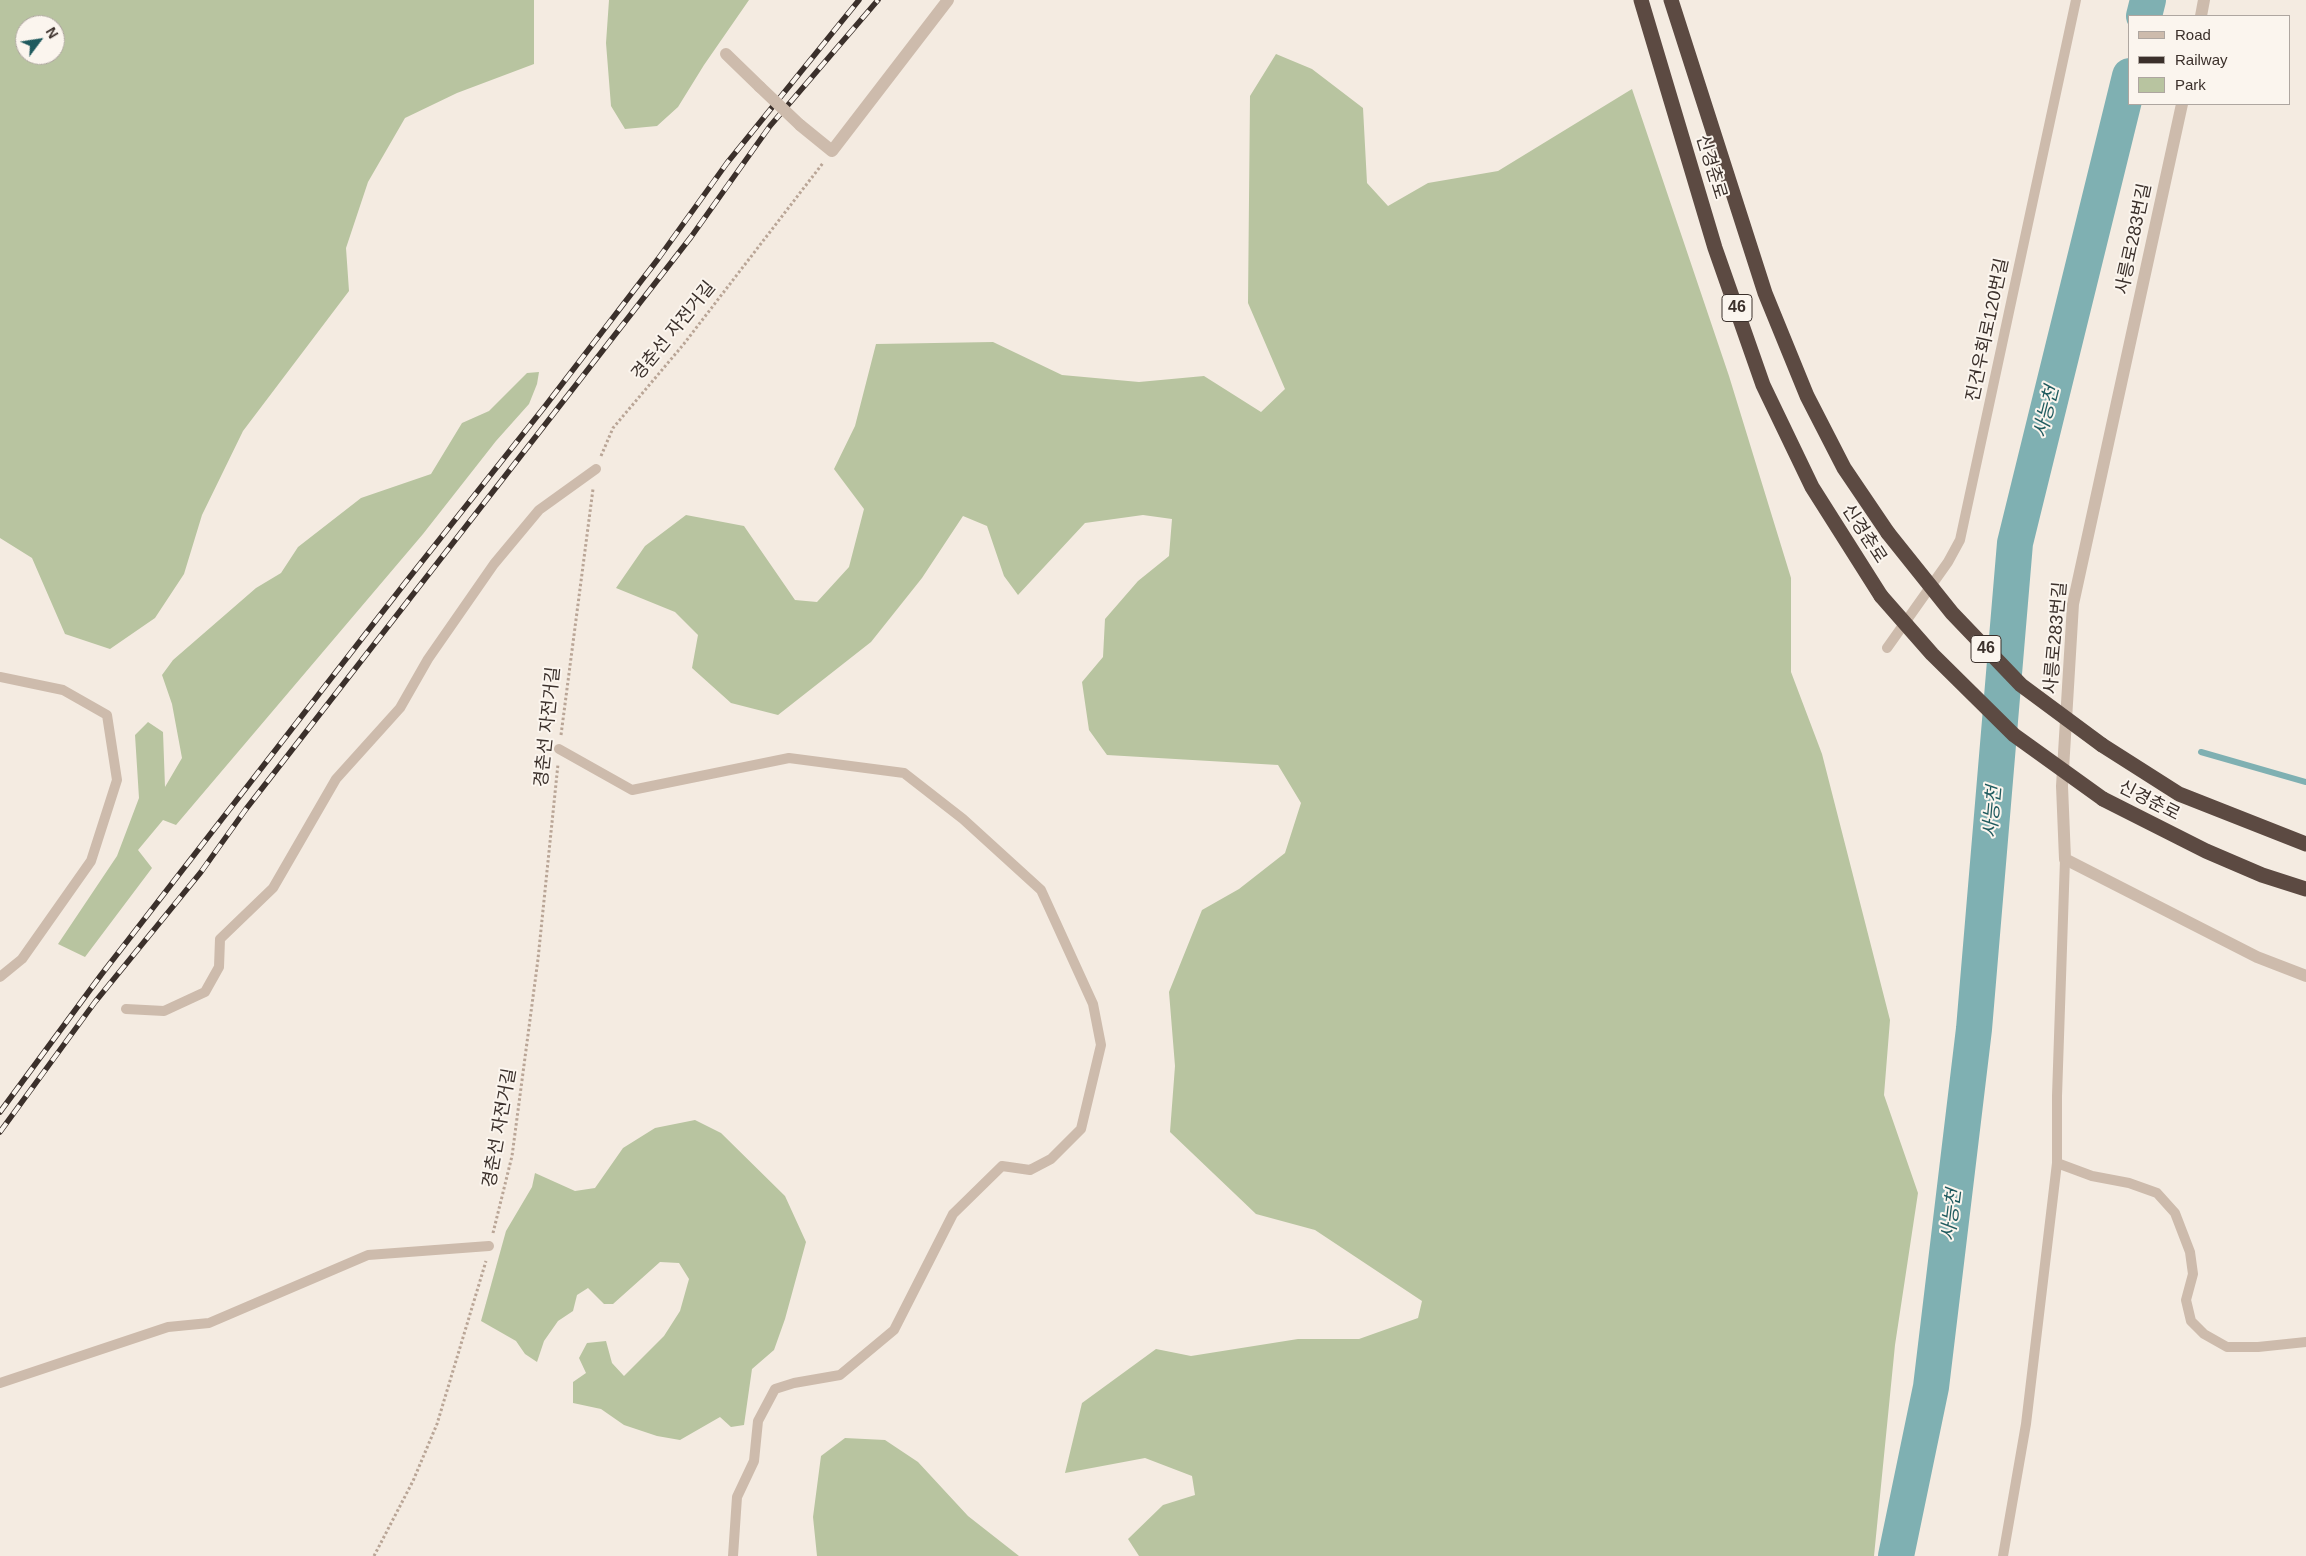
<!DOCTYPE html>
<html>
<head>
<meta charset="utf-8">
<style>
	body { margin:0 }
	#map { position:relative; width:2306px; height:1556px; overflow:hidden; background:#f4ebe1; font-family:Helvetica,sans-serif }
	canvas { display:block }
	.legend { position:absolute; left:2128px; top:15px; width:162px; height:90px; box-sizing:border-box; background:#fbf5ee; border:1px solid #aea6a0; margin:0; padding:6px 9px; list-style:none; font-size:15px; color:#3b302b }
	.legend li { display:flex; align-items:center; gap:10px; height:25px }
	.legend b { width:25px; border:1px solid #aea6a0 }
	.north { position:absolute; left:15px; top:15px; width:50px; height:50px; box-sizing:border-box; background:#fbf5ee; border:1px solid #aea6a0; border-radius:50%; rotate:59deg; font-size:14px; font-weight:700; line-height:20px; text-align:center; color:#3b302b }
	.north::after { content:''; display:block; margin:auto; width:18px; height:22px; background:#1f5a5e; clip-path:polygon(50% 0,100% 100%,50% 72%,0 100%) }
</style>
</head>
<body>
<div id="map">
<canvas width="2306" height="1556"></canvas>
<ul class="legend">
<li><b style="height:6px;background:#cdbbac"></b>Road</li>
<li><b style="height:6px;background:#3b302b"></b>Railway</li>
<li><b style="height:14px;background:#b8c4a0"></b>Park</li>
</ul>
<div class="north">N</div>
</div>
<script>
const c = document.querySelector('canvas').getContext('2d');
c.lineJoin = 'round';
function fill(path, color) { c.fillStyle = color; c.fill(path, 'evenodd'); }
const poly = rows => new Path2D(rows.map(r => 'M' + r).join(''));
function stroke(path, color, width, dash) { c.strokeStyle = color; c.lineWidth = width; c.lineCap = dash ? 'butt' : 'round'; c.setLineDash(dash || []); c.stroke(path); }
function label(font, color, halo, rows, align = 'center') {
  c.font = font + ' Helvetica,"Noto Sans KR",sans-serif'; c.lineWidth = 4; c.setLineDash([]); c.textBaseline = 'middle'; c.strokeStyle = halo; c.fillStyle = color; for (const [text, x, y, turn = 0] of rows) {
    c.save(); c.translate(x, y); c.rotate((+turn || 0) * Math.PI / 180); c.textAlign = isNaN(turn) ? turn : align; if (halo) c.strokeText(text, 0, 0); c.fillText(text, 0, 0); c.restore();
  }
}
const green = poly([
	[0,0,534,0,534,64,457,93,405,118,368,182,346,248,349,291,243,431,202,515,184,574,155,618,110,649,65,634,32,558,0,538],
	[25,25,55,25,55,55,25,55],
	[609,0,749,0,704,65,678,107,657,126,625,129,611,106,606,43],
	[1276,54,1312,69,1363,108,1367,183,1388,206,1428,183,1498,171,1632,89,1729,376,1791,578,1791,672,1822,754,1890,1020,1884,1095,1918,1193,1895,1345,1874,1556,1139,1556,1128,1539,1163,1505,1195,1495,1192,1476,1145,1458,1065,1473,1082,1403,1156,1349,1191,1356,1298,1339,1359,1339,1418,1318,1422,1301,1315,1230,1256,1214,1170,1132,1175,1066,1169,992,1202,910,1239,889,1285,853,1301,803,1278,765,1107,755,1089,730,1082,682,1103,657,1105,619,1138,581,1169,556,1172,519,1143,515,1085,523,1018,595,1004,576,987,526,963,516,922,578,871,642,778,715,731,703,692,668,698,635,675,612,616,588,645,546,686,515,744,526,795,600,817,602,849,567,864,509,834,469,855,426,876,344,993,342,1062,375,1139,382,1204,376,1261,412,1285,389,1248,303,1250,96],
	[539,372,537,384,529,404,496,441,423,534,176,825,163,820,138,850,152,868,85,957,58,944,117,856,139,798,135,735,148,722,163,732,165,787,182,758,172,704,162,675,173,660,256,588,281,573,298,547,361,498,431,474,462,423,489,411,527,373],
	[695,1120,721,1133,785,1196,806,1242,785,1319,774,1350,752,1369,744,1425,731,1427,720,1417,680,1440,657,1436,624,1425,601,1409,573,1403,573,1382,586,1373,579,1358,587,1343,606,1341,612,1363,624,1376,664,1336,680,1311,689,1279,679,1263,660,1262,613,1304,604,1304,588,1288,577,1295,573,1311,558,1321,544,1341,537,1362,525,1354,516,1341,481,1321,506,1231,532,1187,535,1173,575,1191,595,1188,623,1148,655,1128],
	[845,1438,885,1440,918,1462,968,1516,1019,1556,817,1556,813,1517,821,1456]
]);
const stream = poly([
	[2201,752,2306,782]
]);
const river = poly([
	[2144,16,2148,0],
	[1896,1556,1931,1387,1974,1029,2015,543,2130,76]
]);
const path = poly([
	[601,456,613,428,683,345,823,163],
	[561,735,593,489],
	[493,1233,512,1156,538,959,558,764],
	[374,1556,413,1481,437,1424,486,1261]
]);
const lane = poly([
	[1887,648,1948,562,1960,540,2076,0],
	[0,677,63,690,107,715,117,780,91,861,22,959,0,977],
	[559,749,632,790,789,758,904,773,963,819,1041,890,1093,1004,1101,1045,1081,1129,1051,1159,1030,1170,1002,1166,953,1214,894,1330,840,1375,794,1383,775,1389,758,1421,754,1461,737,1497,733,1556],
	[126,1009,164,1011,205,992,219,967,220,939,273,888,336,779,400,708,428,659,494,564,539,510,596,469],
	[2057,1163,2092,1176,2129,1183,2157,1193,2175,1213,2190,1252,2193,1274,2186,1300,2191,1321,2204,1334,2227,1347,2258,1347,2306,1342],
	[0,1383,168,1327,209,1323,368,1255,489,1246],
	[2003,1556,2026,1424,2057,1163,2057,1096,2065,859]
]);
const street = poly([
	[2201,16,2204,0],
	[726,54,760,87],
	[2182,104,2073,604,2062,786,2065,859,2257,957,2306,976],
	[800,125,832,151,948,0]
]);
const highway = poly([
	[1641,0,1715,248,1763,385,1812,487,1881,596],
	[1671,0,1765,293,1807,396,1844,468,1888,533],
	[2102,745,2179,794,2306,844],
	[2103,799,2206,851,2262,875,2306,889]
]);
const rail = poly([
	[0,1112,101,975,405,583,546,405,658,259,727,163,859,0],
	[0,1132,95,1002,201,872,246,809,691,237,770,126,878,0]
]);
const streetBridge = poly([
	[760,87,800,125]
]);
const highwayBridge = poly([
	[1888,533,1952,613,2021,685,2102,745],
	[1881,596,1932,654,2014,735,2103,799]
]);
const shields = [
	[1737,308,30],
	[1986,649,30]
];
const shieldNames = [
	["46",1737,308],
	["46",1986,649]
];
const streetNames = [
	["신경춘로",1711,167,73],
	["사릉로283번길",2134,239,-78],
	["진건우회로120번길",1988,330,-78],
	["경춘선 자전거길",674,331,-51],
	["신경춘로",1864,534,57],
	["사릉로283번길",2056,638,-85],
	["경춘선 자전거길",548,727,-84],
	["신경춘로",2149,801,27],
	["경춘선 자전거길",500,1128,-80]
];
const waterNames = [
	["사능천",2047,412,-76],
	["사능천",1993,812,-85],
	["사능천",1952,1215,-83]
];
fill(green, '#b8c4a0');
stroke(stream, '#7fb0b2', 6);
stroke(river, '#7fb0b2', 36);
stroke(path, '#b9a596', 3, [2.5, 2.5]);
stroke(lane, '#cdbbac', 10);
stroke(street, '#cdbbac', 12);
stroke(highway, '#5c4a42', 15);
stroke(rail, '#3b302b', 5.5);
stroke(rail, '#fbf5ee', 4, [11]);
stroke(streetBridge, '#cdbbac', 12);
stroke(highwayBridge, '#5c4a42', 15);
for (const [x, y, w] of shields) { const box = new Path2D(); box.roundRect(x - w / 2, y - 13.5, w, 27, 4); c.fillStyle = '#fbf5ee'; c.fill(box); stroke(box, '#3b302b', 1); }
label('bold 16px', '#3b302b', null, shieldNames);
label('18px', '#3b302b', '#fbf5ee', streetNames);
label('italic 19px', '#1f5a5e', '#fbf5ee', waterNames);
</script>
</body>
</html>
